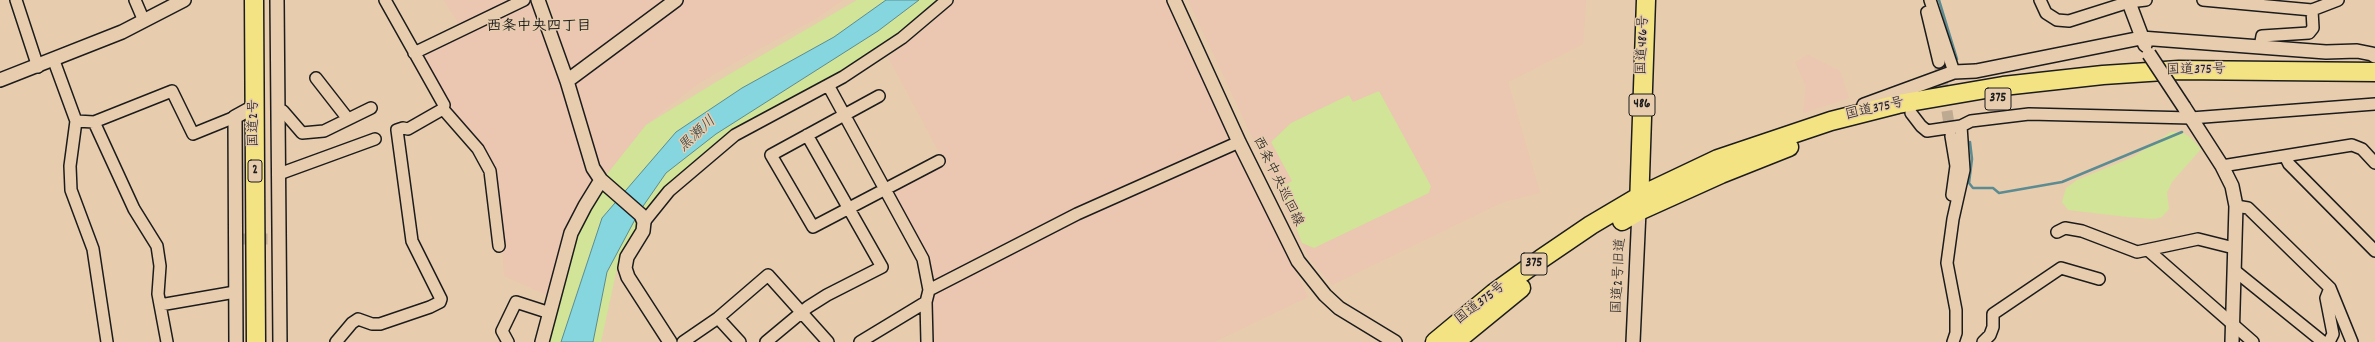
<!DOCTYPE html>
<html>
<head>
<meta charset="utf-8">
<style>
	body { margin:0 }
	canvas { display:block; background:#e7ccae }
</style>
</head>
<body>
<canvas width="2375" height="342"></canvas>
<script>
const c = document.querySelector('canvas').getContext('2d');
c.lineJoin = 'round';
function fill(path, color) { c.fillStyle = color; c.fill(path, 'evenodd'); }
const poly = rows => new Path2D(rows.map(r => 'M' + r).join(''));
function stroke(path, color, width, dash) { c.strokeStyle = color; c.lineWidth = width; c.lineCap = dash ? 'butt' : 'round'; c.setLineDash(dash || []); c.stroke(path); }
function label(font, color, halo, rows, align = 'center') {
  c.font = font + ' Dekko,"Klee One",sans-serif'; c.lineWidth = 3; c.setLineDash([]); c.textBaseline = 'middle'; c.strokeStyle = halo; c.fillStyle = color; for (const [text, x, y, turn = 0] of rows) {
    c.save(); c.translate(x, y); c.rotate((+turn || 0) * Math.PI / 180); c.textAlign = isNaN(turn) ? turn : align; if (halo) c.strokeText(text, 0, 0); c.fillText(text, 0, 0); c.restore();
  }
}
const built = poly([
	[444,0,515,0,471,22,458,23],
	[529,0,533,0,568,102,588,171,597,182,562,237,547,295,504,276,501,229,491,171,454,115,419,55],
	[549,0,668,0,572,71,569,70],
	[683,0,843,0,817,18,757,50,701,82,670,105,646,125,608,173,600,166,595,157,573,83,575,80],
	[956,0,1165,0,1308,297,1214,342,931,342,925,259,889,193,946,165,888,57,930,25],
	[1188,0,1586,0,1583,44,1508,82,1540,193,1503,202,1332,285,1309,258],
	[1808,55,1840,71,1849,98,1803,113,1806,86,1795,62]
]);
const green = poly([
	[857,0,944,0,895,42,707,152,686,169,650,209,636,229,618,264,601,342,547,342,568,262,590,204,608,173,646,125,716,82],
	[1379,91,1431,186,1429,193,1314,248,1302,243,1281,187,1292,181,1271,142,1291,123,1349,95,1353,102],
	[2171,132,2182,132,2191,138,2201,149,2172,182,2167,193,2169,209,2162,217,2154,219,2127,217,2068,210,2062,202,2066,188,2077,180,2133,157]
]);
const water = poly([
	[886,0,919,0,878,31,716,134,666,173,639,212,607,272,593,342,561,342,602,218,676,132,742,88,834,37,886,0]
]);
const stream = poly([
	[1939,0,1957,59],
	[1970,142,1972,159,1969,183,1973,188,1993,188,1999,193,2062,182,2182,132]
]);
const minorTunnel = poly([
	[1939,62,1951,136],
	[240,239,272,239]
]);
const minor = poly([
	[16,0,38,67],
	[135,0,144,21],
	[1930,0,1954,72],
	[2040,0,2046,13,2057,20,2069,21,2129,2,2146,0],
	[2203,0,2312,10,2338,0],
	[1927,12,1939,62],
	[2260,47,2262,36,2309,33,2313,28,2312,10],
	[414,53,524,0],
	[54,61,76,121,70,166,71,190,93,249,107,342],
	[316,78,348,119],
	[828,85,923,259,929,290,926,302,927,342],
	[879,96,771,155,813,227,939,161],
	[443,109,478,149,490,171,499,246],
	[283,111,302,133,324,131,371,108],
	[1911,113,1921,126,1927,131,1961,126,1971,121,2029,114,2191,118,2375,104],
	[76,121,94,122,134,209,157,246,160,266,158,294,167,342],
	[94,122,172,91,193,134,235,117],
	[1951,136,1956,166,1952,195],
	[2285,156,2289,164,2375,251],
	[2222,166,2352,145,2362,149,2375,163],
	[279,174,375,139],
	[2236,206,2248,208,2330,288,2352,342],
	[644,222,669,191,735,135,843,77,902,38,947,0],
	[2057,232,2065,228,2082,231,2137,252,2198,239,2234,248],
	[2149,251,2253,342],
	[2234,270,2323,342],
	[929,290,1077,214,1239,142],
	[160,305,235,292],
	[718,318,740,342],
	[336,342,352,323,358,319,372,324,380,324,430,307,440,302,441,299,412,241,397,130,403,128,408,129,443,109,444,105,385,0],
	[508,342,502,331,516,302,550,313],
	[683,342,718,318,768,275,828,342],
	[766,342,808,307,827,295,882,267,807,135],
	[860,342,926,302],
	[1953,342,1956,333,1956,310,1947,263,1953,219,1964,170,1961,126],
	[1983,342,1990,335,1993,327,1993,314,2061,268,2099,279],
	[2329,342,2333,334,2326,298,2330,288]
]);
const tertiary = poly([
	[277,0,280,342],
	[538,0,567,81,593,168,601,180,641,215,644,222,643,231,627,257,625,268,628,277,670,342],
	[1174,0,1239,142,1298,261,1325,295,1339,308,1395,342],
	[2128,0,2145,45],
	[0,80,122,32,184,0],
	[567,81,676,0],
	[1864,105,1954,72,1976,71,2141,38,2326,52,2357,51,2372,54,2375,56],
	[2184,107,2222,166,2232,186,2236,206,2232,342],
	[236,342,235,117,255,106],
	[542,342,571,233,585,206,601,180],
	[1633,342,1639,211]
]);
const trunk = poly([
	[254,0,256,342],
	[1639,206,1646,0],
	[1622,221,1639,211,1721,174,1789,147],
	[1435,342,1494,293,1541,259,1591,225,1640,196,1718,159,1831,121,1898,104,2003,86,2103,75,2179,70,2375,72],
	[1455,342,1521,288]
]);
const tertiaryBridge = poly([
	[2149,54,2184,107]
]);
const shields = [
	[1998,99,26],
	[1642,105,26],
	[255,171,14],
	[1534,264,26]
];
const shieldNames = [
	["375",1998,99],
	["486",1642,105],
	["2",255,171],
	["375",1534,264]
];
const streetNames = [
	["国道486号",1644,45,-88],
	["国道375号",2196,71,-1],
	["国道375号",1875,110,-13],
	["国道2号",255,123,-90],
	["西条中央巡回線",1277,182,64],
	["国道2号旧道",1620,276,-87],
	["国道375号",1481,304,-38]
];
const neighbourhoodNames = [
	["西条中央四丁目",539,28]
];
const waterNames = [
	["黒瀬川",698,135,-43]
];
fill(built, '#ebc6b0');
fill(green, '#d1e498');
fill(water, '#86d6df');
stroke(water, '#5c8c91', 1);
stroke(stream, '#5c8c91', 2.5);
stroke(minorTunnel, '#bea991', 11, [11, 5.5]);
stroke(minor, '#1c1c1c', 14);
stroke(tertiary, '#1c1c1c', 16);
stroke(trunk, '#1c1c1c', 21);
stroke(minor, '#e7ccae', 11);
stroke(tertiary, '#e7ccae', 13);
stroke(trunk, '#f4e382', 18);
stroke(tertiaryBridge, '#1c1c1c', 16, []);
stroke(tertiaryBridge, '#e7ccae', 13);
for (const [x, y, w] of shields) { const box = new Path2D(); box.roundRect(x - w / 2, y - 11, w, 22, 3); c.fillStyle = '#e7ccae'; c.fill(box); stroke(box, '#1c1c1c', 1); }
label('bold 13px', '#1c1c1c', null, shieldNames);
label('14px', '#1c1c1c', '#e7ccae', streetNames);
label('bold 15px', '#1c1c1c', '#e7ccae', neighbourhoodNames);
label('italic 15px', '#314143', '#e7ccae', waterNames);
</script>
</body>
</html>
